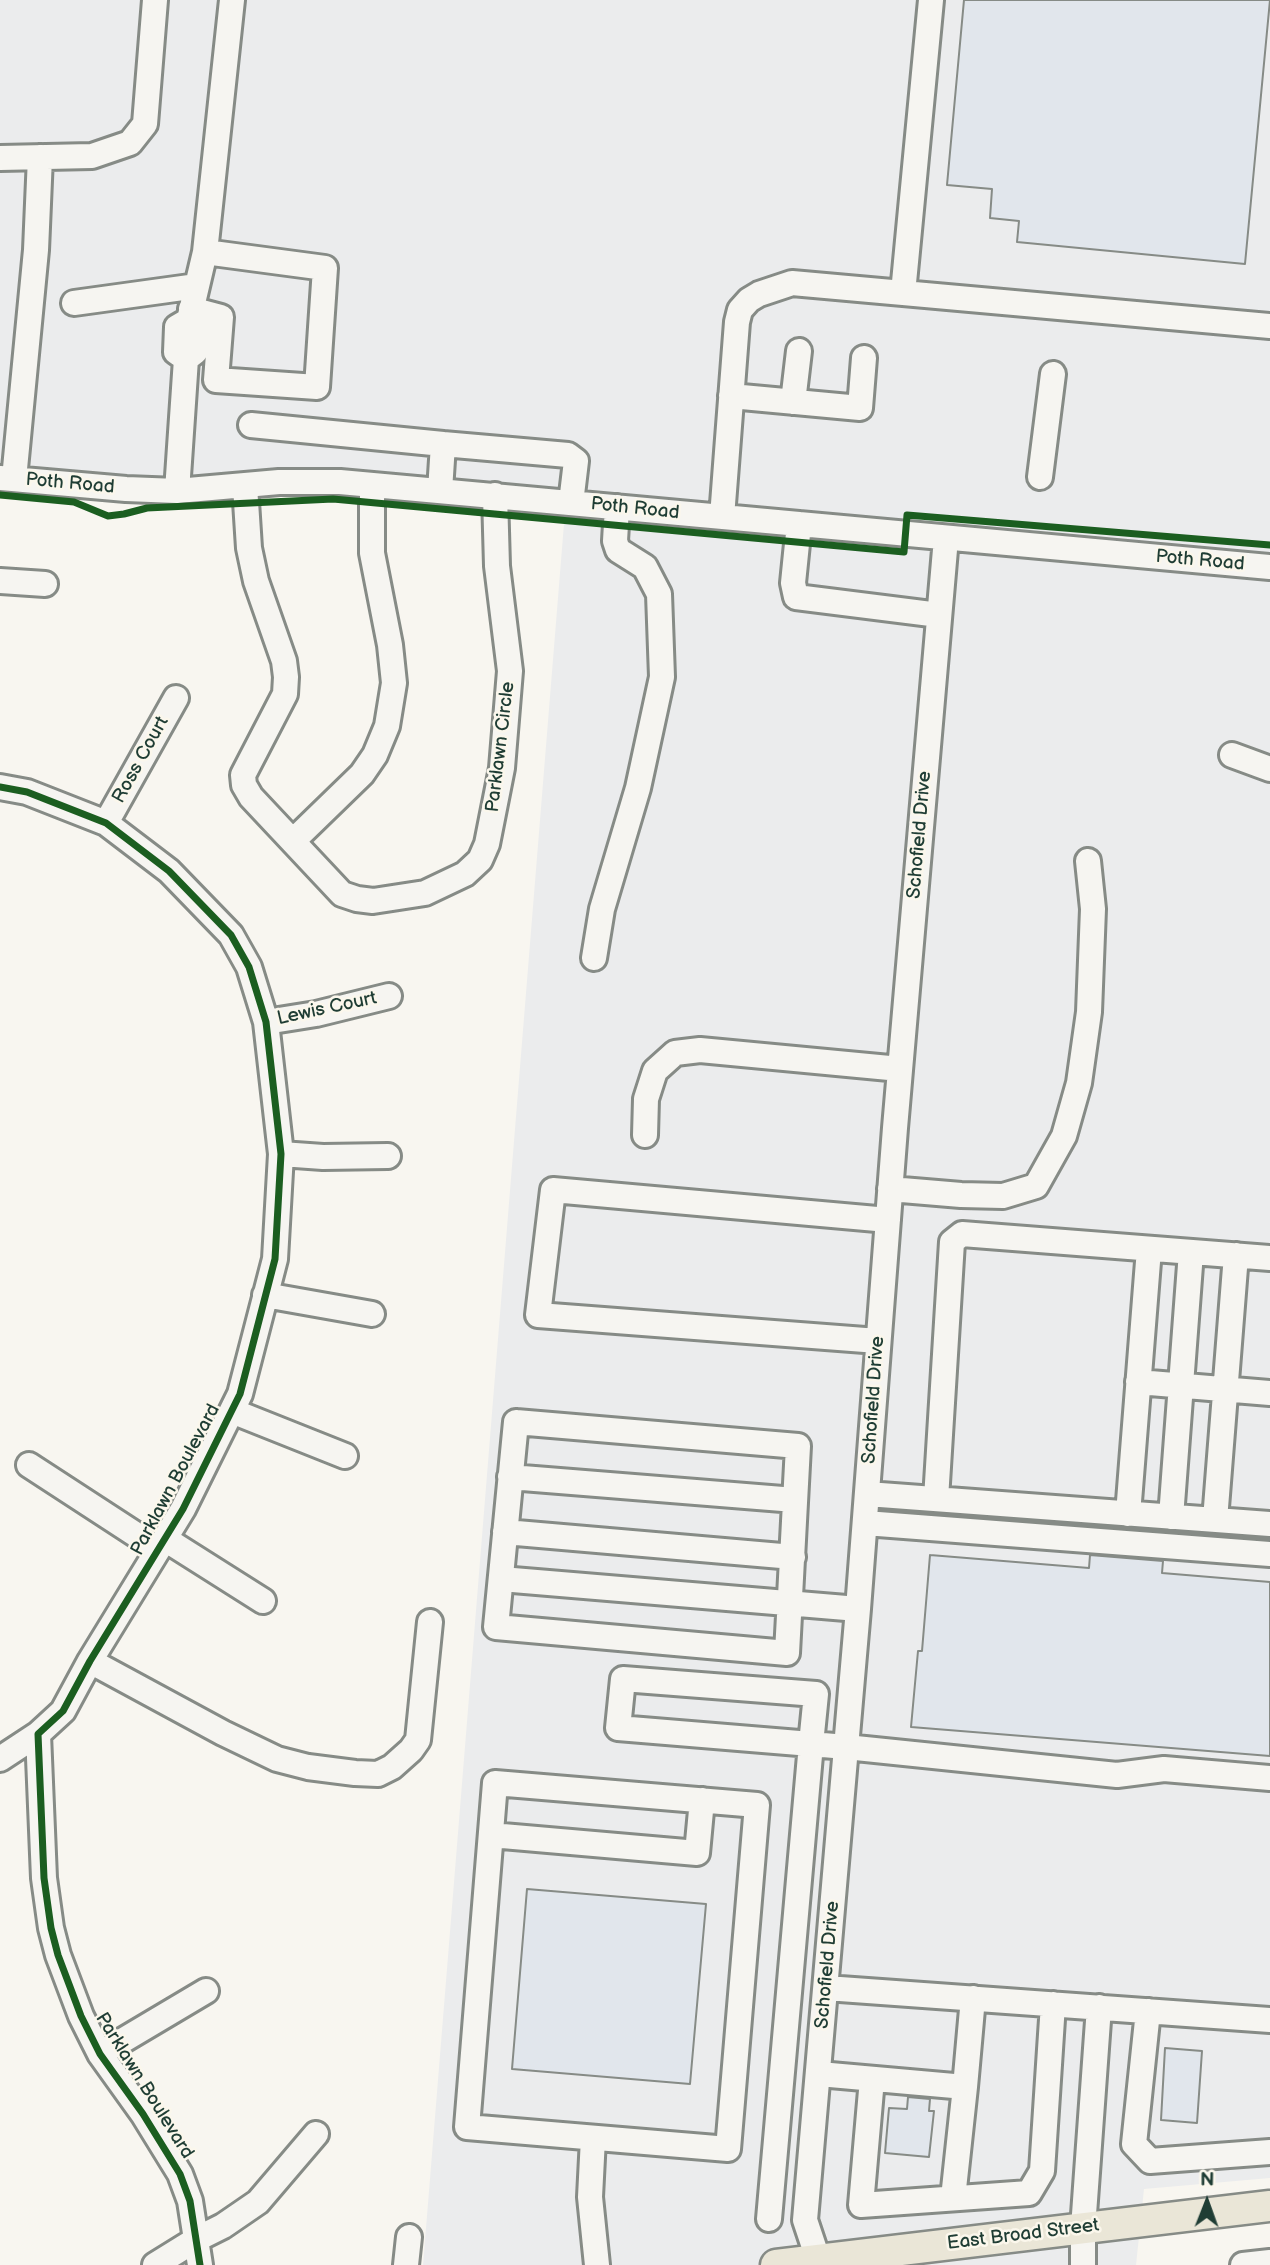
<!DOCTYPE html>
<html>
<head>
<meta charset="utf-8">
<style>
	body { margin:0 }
	#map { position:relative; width:1270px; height:2265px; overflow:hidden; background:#f8f6f0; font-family:"Balsamiq Sans",sans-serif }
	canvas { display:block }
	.north { position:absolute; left:1172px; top:2167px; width:70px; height:70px; -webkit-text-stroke:5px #fbf7ec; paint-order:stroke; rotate:1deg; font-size:19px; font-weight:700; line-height:28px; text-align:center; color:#1f3d34 }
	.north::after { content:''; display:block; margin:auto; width:24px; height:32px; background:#1f3d34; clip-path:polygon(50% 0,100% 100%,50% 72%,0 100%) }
</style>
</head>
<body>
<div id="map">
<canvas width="1270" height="2265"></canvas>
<div class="north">N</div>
</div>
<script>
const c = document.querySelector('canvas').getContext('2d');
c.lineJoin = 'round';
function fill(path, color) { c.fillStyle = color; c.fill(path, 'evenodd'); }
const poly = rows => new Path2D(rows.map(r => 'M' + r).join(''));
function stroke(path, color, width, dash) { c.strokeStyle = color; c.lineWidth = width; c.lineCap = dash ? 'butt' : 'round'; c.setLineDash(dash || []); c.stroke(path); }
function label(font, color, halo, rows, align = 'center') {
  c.font = font + ' "Balsamiq Sans",sans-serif'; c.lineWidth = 5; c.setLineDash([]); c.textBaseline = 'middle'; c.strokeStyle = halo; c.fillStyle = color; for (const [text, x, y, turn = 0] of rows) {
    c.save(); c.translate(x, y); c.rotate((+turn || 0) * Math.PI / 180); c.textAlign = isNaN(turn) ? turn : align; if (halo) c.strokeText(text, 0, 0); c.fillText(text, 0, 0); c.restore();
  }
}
const built = poly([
	[0,0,1270,0,1270,2178,1144,2189,1136,2265,423,2265,566,499,197,487,0,477]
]);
const building = poly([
	[964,0,1270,0,1245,264,1017,242,1019,221,990,218,992,189,947,185,964,0],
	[930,1555,1089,1568,1090,1555,1163,1561,1162,1573,1270,1582,1270,1756,911,1727,918,1651,922,1651,930,1555],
	[527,1889,706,1904,690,2084,512,2069,527,1889],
	[1165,2048,1202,2051,1197,2123,1161,2120,1165,2048],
	[908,2097,930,2099,929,2111,934,2111,929,2157,885,2153,889,2108,907,2109,908,2097]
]);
const minor = poly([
	[0,158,92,156,130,143,145,124,155,0],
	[903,293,931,0],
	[74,303,197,286],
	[191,309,221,317,216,380,317,387,325,268,205,252],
	[186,359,176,352,177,327,189,320,205,252,232,0],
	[186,359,195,352,197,329,189,320],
	[731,396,860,408,864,358],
	[793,402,799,351],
	[251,425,443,444],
	[1040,477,1053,374],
	[0,478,126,489,177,491,279,482,340,482,1270,567],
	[14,479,36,250,40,157],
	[245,486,249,548,256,581,284,661,286,677,285,694,243,775,244,785,251,797,342,894,357,899,373,901,425,893,465,874,480,860,487,844,502,768,510,671,497,566,495,495],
	[177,491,186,359],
	[440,491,443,444,568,455,576,461,571,503],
	[722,517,737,322,740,310,749,300,759,294,792,283,1270,326],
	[799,524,793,583,796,597,939,615],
	[0,581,45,584],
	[1232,755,1270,769],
	[0,787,27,792,106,823,169,871,231,935,249,967,266,1022,281,1154,275,1259,240,1394,183,1509,90,1661,63,1711,38,1734,44,1878,51,1928,58,1955,81,2016,100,2054,143,2114,180,2174,190,2201,200,2265],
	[106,823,176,698],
	[293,841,362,774,375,755,387,726,394,683,390,645,372,553,372,485],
	[594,958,602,909,638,788,662,677,659,594,645,567,618,550,615,541,617,507],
	[266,1022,316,1014,389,996],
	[645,1135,646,1099,655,1071,675,1053,700,1050,900,1069],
	[281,1154,323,1157,388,1156],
	[890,1189,961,1195,1003,1196,1036,1186,1064,1136,1079,1083,1089,1012,1093,909,1088,861],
	[265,1295,372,1314],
	[878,1341,538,1315,553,1190,888,1220],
	[1138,1382,1270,1393],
	[232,1411,345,1456],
	[516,1422,798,1446,787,1653,496,1627,516,1422],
	[29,1465,158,1549],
	[510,1477,795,1500],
	[867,1494,1270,1524],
	[936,1499,952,1242,962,1234,1270,1258],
	[1128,1514,1149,1249],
	[1171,1517,1191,1252],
	[1215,1520,1236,1255],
	[865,1523,1270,1554],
	[505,1532,793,1557],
	[165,1539,263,1601],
	[501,1579,858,1609],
	[90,1661,223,1733,277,1759,308,1767,355,1773,378,1774,392,1767,411,1750,418,1740,430,1622],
	[0,1759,38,1734],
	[495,1783,757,1805,728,2149,467,2127,495,1783],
	[491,1835,697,1853,702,1800],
	[826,1988,1270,2020],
	[1148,2011,1134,2144,1150,2161,1270,2152],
	[100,2054,206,1991],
	[819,2074,965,2087,973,1998],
	[872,2079,861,2205,1029,2193,1042,2171,1053,2004],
	[593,2138,590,2197,597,2265],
	[953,2198,965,2087],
	[769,2219,811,1744,816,1694,623,1679,618,1728,811,1744,846,1747,1117,1775,1164,1769,1270,1778],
	[155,2265,197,2239,223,2226,258,2202,316,2134],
	[406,2265,409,2237],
	[820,2265,805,2220,858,1609,895,1128,946,538],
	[1083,2265,1083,2228,1099,2007],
	[1243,2265,1270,2262]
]);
const major = poly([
	[776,2265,1270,2206]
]);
const cycleway = poly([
	[0,495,74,502,108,516,124,514,147,508,333,499,904,552,907,515,1270,545],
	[0,787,27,792,106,823,169,871,231,935,249,967,266,1022,281,1154,275,1259,240,1394,183,1509,90,1661,63,1711,38,1734,44,1878,51,1928,58,1955,81,2016,100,2054,143,2114,180,2174,190,2201,200,2265]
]);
const streetNames = [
	["Poth Road",70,484,5],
	["Poth Road",635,509,6],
	["Poth Road",1200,561,5],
	["Parklawn Circle",501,747,-83],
	["Ross Court",141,760,-61],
	["Schofield Drive",920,835,-85],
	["Lewis Court",327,1009,-12],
	["Schofield Drive",874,1400,-86],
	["Parklawn Boulevard",176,1480,-62],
	["Schofield Drive",828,1965,-85],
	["Parklawn Boulevard",144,2086,58],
	["East Broad Street",1023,2235,-7]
];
fill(built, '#ebeced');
fill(building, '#e1e6ec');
stroke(building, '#868b86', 2);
stroke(minor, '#868b86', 30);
stroke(major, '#868b86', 35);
stroke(minor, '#f6f5f1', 24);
stroke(major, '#eae6d7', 30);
stroke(cycleway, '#1b5e20', 7);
label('19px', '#1f3d34', '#fbf7ec', streetNames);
</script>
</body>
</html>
